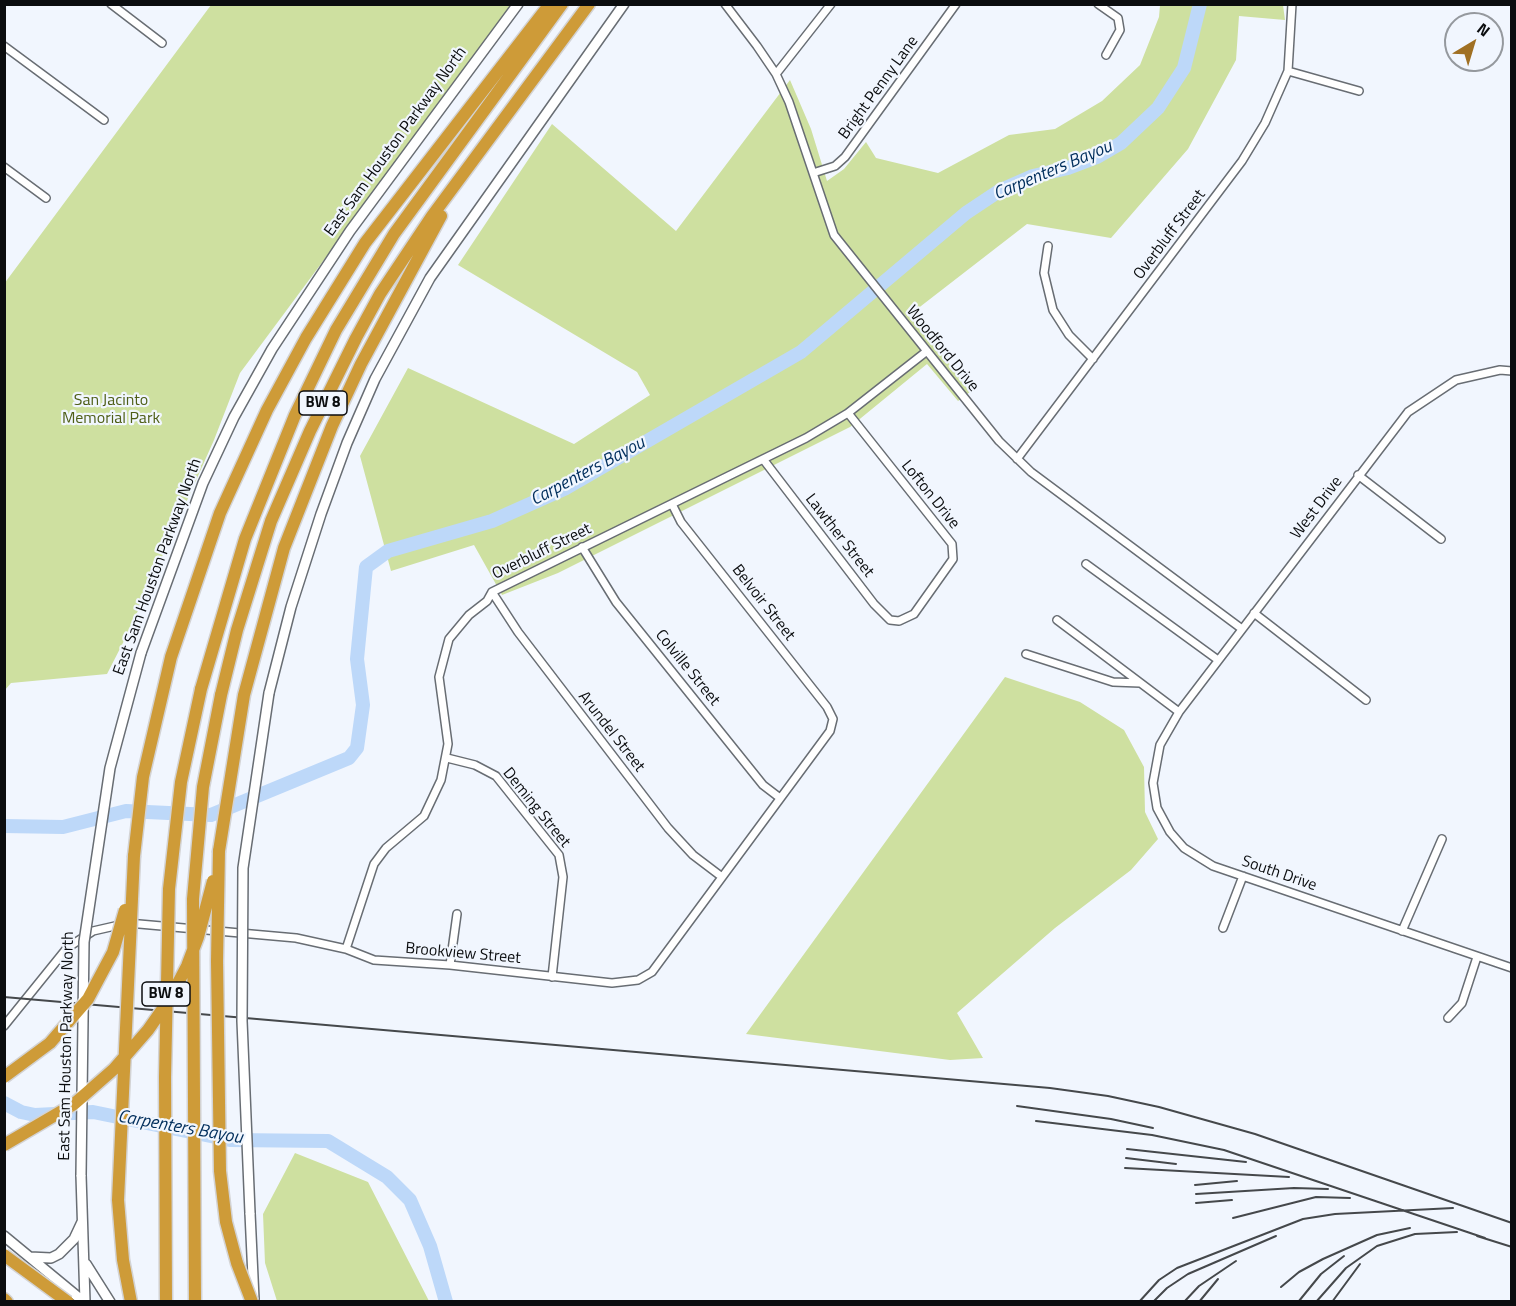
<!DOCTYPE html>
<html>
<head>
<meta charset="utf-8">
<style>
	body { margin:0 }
	#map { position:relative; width:1516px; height:1306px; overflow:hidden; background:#f1f6fe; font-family:"Titillium Web",sans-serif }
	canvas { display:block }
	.frame { position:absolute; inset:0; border:6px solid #0b0d0f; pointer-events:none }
	.north { position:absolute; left:1444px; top:12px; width:60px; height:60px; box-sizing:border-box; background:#f1f6fe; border:2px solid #95999e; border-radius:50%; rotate:38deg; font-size:16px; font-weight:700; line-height:24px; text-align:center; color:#0b0d0f }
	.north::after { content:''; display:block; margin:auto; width:21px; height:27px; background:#a07023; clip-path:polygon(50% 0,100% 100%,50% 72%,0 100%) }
</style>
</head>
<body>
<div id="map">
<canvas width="1516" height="1306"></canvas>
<div class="frame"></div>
<div class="north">N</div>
</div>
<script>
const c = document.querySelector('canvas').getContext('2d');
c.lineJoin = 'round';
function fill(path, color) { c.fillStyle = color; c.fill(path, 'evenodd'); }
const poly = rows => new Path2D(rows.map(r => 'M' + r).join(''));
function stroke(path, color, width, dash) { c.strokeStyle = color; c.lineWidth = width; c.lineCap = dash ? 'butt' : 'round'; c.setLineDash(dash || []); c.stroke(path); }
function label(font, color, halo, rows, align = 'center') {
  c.font = font + ' "Titillium Web",sans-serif'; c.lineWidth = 4.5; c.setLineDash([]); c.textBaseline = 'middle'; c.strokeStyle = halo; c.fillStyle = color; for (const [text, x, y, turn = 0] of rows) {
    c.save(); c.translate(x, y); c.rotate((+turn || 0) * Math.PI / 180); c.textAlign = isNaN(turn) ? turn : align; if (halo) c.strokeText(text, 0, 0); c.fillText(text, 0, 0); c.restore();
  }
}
const green = poly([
	[211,5,513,5,240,373,214,440,128,633,107,674,11,683,5,690,4,284],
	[1160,5,1283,5,1285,20,1239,16,1236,60,1188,149,1111,238,1027,224,912,313,970,392,958,401,927,364,850,427,558,573,502,595,474,545,391,571,360,456,408,368,574,444,650,395,637,372,458,265,552,124,676,231,790,80,811,129,827,181,844,169,866,142,876,158,938,173,1009,135,1055,129,1102,101,1140,65,1159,17],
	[1005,677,1080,702,1124,730,1144,767,1145,812,1158,839,1131,870,1055,928,957,1013,983,1058,950,1060,746,1034],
	[295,1153,368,1182,429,1301,277,1301,265,1263,263,1214]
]);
const river = poly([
	[4,826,63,827,126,811,211,815,349,758,357,748,363,705,357,659,366,567,388,551,492,521,566,488,801,352,966,213,999,191,1033,176,1068,168,1097,157,1121,143,1158,108,1184,68,1200,4],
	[4,1103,21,1112,35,1115,93,1112,230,1140,328,1141,387,1177,410,1200,430,1246,446,1302]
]);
const minor = poly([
	[111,4,162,43],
	[725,4,757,46,776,74,789,102,834,235,999,441,1031,472,1242,629],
	[1098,4,1118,18,1120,30,1106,55],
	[4,46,104,120],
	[1288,71,1359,91],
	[776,74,831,4],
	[4,167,46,198],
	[813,173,835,166,845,157,956,4],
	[1048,246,1044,273,1053,310,1069,335,1093,359],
	[1512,371,1500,370,1456,380,1408,412,1179,712,1160,745,1153,783,1157,808,1170,832,1184,848,1213,866,1512,968],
	[763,459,874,604,890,620,899,621,914,614,953,559,952,544,848,413],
	[1017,459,1242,161,1265,123,1288,71,1292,4],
	[1358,475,1441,539],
	[582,547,616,602,763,785,780,798],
	[1086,564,1218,660],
	[492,592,518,632,668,828,693,855,722,877],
	[1254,613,1366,700],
	[1057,620,1179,712],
	[1026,654,1113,682,1140,683],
	[447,758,475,765,496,776,559,855,563,877,552,977],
	[1223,928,1243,876],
	[1402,931,1442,839],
	[346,949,374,864,386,848,424,816,441,780,448,744,439,677,449,639,469,615,487,601,492,592,806,438,848,413,927,351],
	[450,965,457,914],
	[1448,1018,1462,1003,1477,957],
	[4,1026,67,948,93,931,128,923,296,938,346,949,374,960,450,965,612,983,638,980,652,972,830,731,833,719,827,707,681,522,672,504]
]);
const secondary = poly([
	[141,653,203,483,234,417,272,349,350,231,518,4],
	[269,693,291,607,321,514,347,443,375,379,430,278,624,4],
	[81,1175,85,1302],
	[250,1213,254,1299],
	[4,1236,84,1302],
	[30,1257,51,1258,59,1254,74,1239,82,1222],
	[86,1264,110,1302]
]);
const motorway = poly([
	[201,689,245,539,295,415,336,330,394,234,562,4],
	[221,695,237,630,271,521,310,431,356,338,380,294,432,216,589,4],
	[219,851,244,695,284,548,332,426,361,364,441,216],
	[134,856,143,777,171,657,220,513,267,410,306,338,365,243,550,4],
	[4,1299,7,1302]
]);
const rail = poly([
	[4,997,1050,1088,1108,1096,1159,1107,1255,1134,1512,1223],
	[1017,1106,1111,1119,1153,1128],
	[1036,1121,1152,1135,1224,1150,1485,1238],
	[1127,1149,1246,1162],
	[1126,1158,1176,1164],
	[1125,1168,1289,1177],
	[1195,1185,1237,1181],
	[1196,1194,1294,1188,1328,1189],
	[1196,1203,1232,1200],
	[1233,1218,1316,1197,1350,1198],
	[1477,1236,1512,1247],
	[1281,1287,1299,1272,1323,1259,1377,1235,1410,1228],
	[1299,1301,1321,1274,1344,1256],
	[1139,1302,1159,1280,1177,1268,1303,1219,1335,1214,1453,1208],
	[1153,1302,1167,1288,1188,1274,1276,1236],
	[1184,1302,1199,1286,1236,1261],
	[1199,1302,1218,1279],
	[1316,1302,1346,1268,1377,1246,1415,1234,1457,1232],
	[1332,1302,1360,1264]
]);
const secondaryBridge = poly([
	[81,1175,84,942,110,768,141,653],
	[250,1213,242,1021,243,868,269,693]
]);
const motorwayBridge = poly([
	[219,851,217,961,220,1171,226,1222,237,1263,252,1302],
	[4,1077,50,1043,88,999,113,952,125,910],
	[4,1145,74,1104,114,1069,148,1030,169,1000,187,966,198,937,213,881],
	[4,1255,68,1302],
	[131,1302,123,1260,118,1200,134,856],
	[166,1302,165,1077,169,889,181,782,201,689],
	[195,1302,193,899,203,787,221,695]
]);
const shields = [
	[323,403,48],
	[166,994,48]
];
const shieldNames = [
	["BW 8",323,403],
	["BW 8",166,994]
];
const streetNames = [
	["Bright Penny Lane",879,88,-54],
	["East Sam Houston Parkway North",396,142,-54],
	["Overbluff Street",1170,235,-53],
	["Woodford Drive",942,349,51],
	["Lofton Drive",930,495,51],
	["West Drive",1317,508,-53],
	["Lawther Street",839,536,52],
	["Overbluff Street",542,552,-26],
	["East Sam Houston Parkway North",158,567,-70],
	["Belvoir Street",763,603,52],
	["Colville Street",687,668,51],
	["Arundel Street",611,732,52],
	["Deming Street",536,808,51],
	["South Drive",1279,874,19],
	["Brookview Street",463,954,5],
	["East Sam Houston Parkway North",67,1046,-89]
];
const parkNames = [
	["San Jacinto",111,401],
	["Memorial Park",111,419]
];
const waterNames = [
	["Carpenters Bayou",1053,171,-23],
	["Carpenters Bayou",588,472,-28],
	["Carpenters Bayou",180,1128,10]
];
fill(green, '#cee0a0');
stroke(river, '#bdd8f9', 14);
stroke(minor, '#686d73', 10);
stroke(secondary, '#686d73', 12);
stroke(motorway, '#d3d3d4', 15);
stroke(minor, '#fff', 7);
stroke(secondary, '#fff', 9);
stroke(motorway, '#ce9b38', 12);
stroke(rail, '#45484b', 2);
stroke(secondaryBridge, '#686d73', 12, []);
stroke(motorwayBridge, '#d3d3d4', 15, []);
stroke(secondaryBridge, '#fff', 9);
stroke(motorwayBridge, '#ce9b38', 12);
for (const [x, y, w] of shields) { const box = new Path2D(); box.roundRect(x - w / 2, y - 12, w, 24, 4.5); c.fillStyle = '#f1f6fe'; c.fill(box); stroke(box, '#0b0d0f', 1.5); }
label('bold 15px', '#0b0d0f', null, shieldNames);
label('16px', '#0b0d0f', '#f1f6fe', streetNames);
label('16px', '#4e5e17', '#f1f6fe', parkNames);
label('italic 18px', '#002e5c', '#f1f6fe', waterNames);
</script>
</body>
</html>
